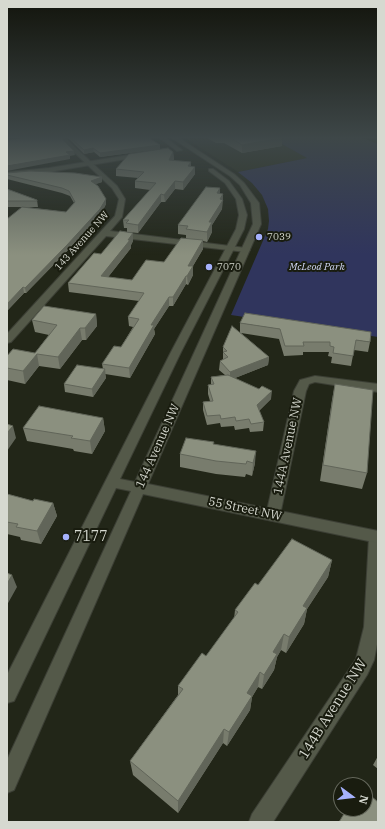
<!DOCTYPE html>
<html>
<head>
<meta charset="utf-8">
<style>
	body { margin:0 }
	#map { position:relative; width:385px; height:829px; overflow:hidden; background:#222618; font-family:"IBM Plex Serif",serif }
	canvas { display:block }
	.frame { position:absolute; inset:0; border:8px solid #d6d9d0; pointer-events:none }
	.north { position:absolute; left:333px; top:777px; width:40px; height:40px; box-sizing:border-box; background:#191c0f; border:1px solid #65685c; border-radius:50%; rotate:105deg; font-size:11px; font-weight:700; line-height:16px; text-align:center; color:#d6d9d0 }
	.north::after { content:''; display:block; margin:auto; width:14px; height:18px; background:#a5b1fc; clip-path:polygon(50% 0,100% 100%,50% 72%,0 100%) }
</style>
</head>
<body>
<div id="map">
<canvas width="385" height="829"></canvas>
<div class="frame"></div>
<div class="north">N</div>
</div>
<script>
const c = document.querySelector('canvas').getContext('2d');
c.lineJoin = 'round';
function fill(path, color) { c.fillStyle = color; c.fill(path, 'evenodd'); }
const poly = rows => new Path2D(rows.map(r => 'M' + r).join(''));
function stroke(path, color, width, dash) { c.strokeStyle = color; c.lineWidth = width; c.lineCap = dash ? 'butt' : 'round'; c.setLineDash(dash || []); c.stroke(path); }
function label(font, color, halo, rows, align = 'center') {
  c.font = font + ' "IBM Plex Serif",serif'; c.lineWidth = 4; c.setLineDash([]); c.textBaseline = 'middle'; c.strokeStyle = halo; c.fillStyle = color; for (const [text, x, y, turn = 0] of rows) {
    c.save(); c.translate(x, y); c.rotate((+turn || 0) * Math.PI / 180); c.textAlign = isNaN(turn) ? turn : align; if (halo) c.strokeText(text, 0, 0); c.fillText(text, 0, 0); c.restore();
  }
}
const built = poly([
	[185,138,271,138,308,158,238,172]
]);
const green = poly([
	[271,138,363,138,378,144,378,337,231,315,268,229,269,221,268,209,262,195,252,183,238,172,307,158]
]);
const minor = poly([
	[59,138,65,138,117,186,125,199,122,217,110,231,246,248,250,250,246,252,106,236,11,342,7,343,7,334,115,216,117,208,119,199,112,188,59,138],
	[315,376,378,384,378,392,315,382,309,384,306,391,280,515,278,519,273,521,268,519,266,515,294,391,300,380,315,376],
	[376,531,378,532,378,639,374,660,367,675,273,822,249,822,252,814,356,659,364,627,369,537,371,533,376,531]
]);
const tertiary = poly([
	[160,138,166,138,182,150,177,151,160,138],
	[172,138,179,138,234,174,244,183,259,203,261,224,148,484,378,531,378,543,143,494,14,790,7,793,7,760,131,491,116,488,14,701,7,703,7,675,171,352,236,229,239,215,236,199,225,183,209,171,209,169,213,169,229,181,242,199,247,215,244,229,181,352,120,479,135,482,253,224,251,203,240,185,230,176,172,138],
	[142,153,144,154,144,156,49,172,7,176,7,172,49,168,142,153]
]);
const wall = poly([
	[68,138,149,138,160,145,160,149,100,157,94,152,84,154],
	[207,138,282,138,282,146,242,153,224,143,216,143],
	[173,152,174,159,173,161,191,162,191,167,195,167,195,174,183,190,175,189,165,202,161,202,138,233,127,232,127,228,124,228,123,220,150,190,135,188,135,181,138,178,116,176,116,169],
	[7,175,102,177,102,182,95,184,106,204,101,214,68,250,26,293,24,293,7,311,22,207,7,207,7,189,37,200,38,207,25,207,66,212,74,203,70,196,62,193,7,179],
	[220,188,220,194,223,194,222,209,212,225,212,232,207,242,203,241,203,249,193,266,193,275,188,285,186,284,173,306,169,306,154,329,155,334,130,378,105,374,106,378,93,397,65,392,64,384,103,369,102,364,121,347,133,327,129,326,128,317,139,301,69,292,68,283,101,254,133,233,133,241,131,245,131,248,108,277,132,280,164,262,186,238,186,235,178,234,178,225],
	[96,314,97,326,86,340,82,340,60,369,39,366,25,384,7,380,7,356,35,353,49,335,35,332,32,320],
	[240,323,370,342,368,352,354,350,351,366,331,363,332,357,328,356,329,352,303,352,303,355,284,356,279,339,241,333,269,357,268,365,235,378,271,399,259,411,264,422,263,431,250,432,249,428,235,430,234,426,221,427,220,423,207,425,203,410,203,402,210,401,208,394,208,385,211,385,211,377,225,375,219,370,220,361,223,360,223,347,240,332],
	[335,384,367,473,362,489,320,481,332,400],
	[103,418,105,431,92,454,74,451,73,449,27,441,23,428],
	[214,444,255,463,252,476,246,474,245,477,216,474,180,467,180,454],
	[7,494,33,501,53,503,57,516,41,544,21,540,20,537,7,534],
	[332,560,328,577,307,609,304,624,286,653,281,650,277,657,274,670,262,689,258,687,252,697,250,710,227,746,223,743,178,813,133,775,130,761,178,695,178,686,206,656,234,619,235,610,258,585],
	[378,756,378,769,373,765],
	[344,809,365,809,345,812,343,810]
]);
const shadedWall = poly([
	[280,138,282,138,282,146,242,153,242,145],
	[160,145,160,149,100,157,100,153],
	[93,148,94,152,84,154,84,150],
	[74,151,75,155,70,156,70,159,7,171,7,166,66,152],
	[173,152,174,159,169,167,169,160],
	[191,162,191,169,188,166],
	[195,167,195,174,183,190,183,182],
	[102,177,102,182,91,186,91,181],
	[175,181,175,189,165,202,164,195],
	[220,188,220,197,217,193],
	[161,194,161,202,138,233,138,225],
	[223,194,222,209,212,225,212,232,207,242,207,232,209,222],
	[106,199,106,204,101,214,68,250,26,293,25,288],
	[133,233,133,241,131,245,131,248,102,285,101,276],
	[203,240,203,249,188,274,188,266],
	[193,266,193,275,188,285,187,276],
	[186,276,186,284,173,306,173,297],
	[23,287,24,293,7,311,7,304],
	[169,297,169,306,154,329,155,334,130,378,129,368,151,325],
	[96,314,97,326,86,340,85,328],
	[80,328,82,340,60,369,58,357],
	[37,354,39,366,25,384,23,371],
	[269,357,268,365,230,380,230,372],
	[105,369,106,378,93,397,92,389],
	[272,391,271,399,256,413,257,405],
	[103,418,105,431,92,454,90,441],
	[13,426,16,438,7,451,7,433],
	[256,451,255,463,252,476,253,463],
	[53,503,57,516,41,544,37,531],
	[332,560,328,577,307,609,304,624,286,653,289,637,303,606],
	[12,575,17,587,7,605,7,584],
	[284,634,281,650,277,657,274,670,262,689,264,675,273,652],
	[260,672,258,687,252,697,250,710,227,746,229,732,247,693],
	[224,729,223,743,178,813,178,801]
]);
const building = poly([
	[29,138,61,138,74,151,66,152,70,155,7,166,7,140,29,138],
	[71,138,149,138,160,145,100,153,93,148,84,150,71,138],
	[231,138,280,138,242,145,231,138],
	[168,148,173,152,169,160,191,162,188,166,195,167,183,182,175,181,164,195,161,194,138,225,126,223,129,220,123,220,156,183,135,181,144,172,116,169,129,154,168,148],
	[30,171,75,173,102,177,91,181,98,186,106,199,100,209,67,245,25,288,23,287,7,304,7,219,22,207,66,212,75,202,69,191,62,188,7,175,7,173,30,171],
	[206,187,220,188,217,193,223,194,220,199,223,200,209,222,212,222,207,232,186,229,188,226,178,225,206,187],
	[7,189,37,200,37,201,7,201,7,189],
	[120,231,133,233,128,240,130,240,101,276,132,280,146,260,164,262,181,238,203,240,188,266,193,266,187,276,186,276,173,297,169,297,151,325,154,325,129,368,102,364,114,346,121,347,139,319,128,317,144,293,68,283,94,253,101,254,120,231],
	[44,306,96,314,85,328,80,328,58,357,37,354,23,371,7,368,7,356,13,349,35,353,57,325,32,320,44,306],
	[245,313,371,332,370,342,356,340,353,356,333,353,334,347,330,346,330,342,303,342,304,346,285,346,280,329,240,323,245,313],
	[232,326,269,357,230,372,220,361,228,357,223,352,227,351,223,347,232,326],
	[77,365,105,369,92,389,64,384,77,365],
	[228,375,259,389,262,386,272,391,257,405,264,422,251,424,249,419,236,421,235,417,221,419,220,415,207,416,203,402,213,401,208,385,214,384,211,377,228,375],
	[335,384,373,390,367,473,323,465,335,384],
	[39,406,103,418,90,441,71,438,73,436,23,428,39,406],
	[7,424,13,426,7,433,7,424],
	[186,438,214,442,213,444,256,451,253,463,247,461,246,464,216,461,180,454,186,438],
	[7,494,33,501,34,499,53,503,37,531,16,527,18,524,7,522,7,494],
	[292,539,332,560,303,606,307,608,289,637,284,634,273,652,277,654,264,675,260,672,247,693,252,696,229,732,224,729,178,801,130,761,183,689,178,686,202,653,206,656,238,612,235,610,255,583,258,585,292,539],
	[7,573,12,575,7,584,7,573],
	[365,791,378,802,378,822,339,822,347,809,365,809,365,791]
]);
const markers = [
	[259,237,4,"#a5b1fc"],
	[209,267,4,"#a5b1fc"],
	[66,537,4,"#a5b1fc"]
];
const farPoinames = [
	["7039",267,237],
	["7070",217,267]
];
const farStreetnames = [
	["143 Avenue NW",82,241,-48]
];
const farParknames = [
	["McLeod Park",317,267]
];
const streetNames = [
	["144 Avenue NW",158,446,-66],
	["144A Avenue NW",288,446,-78],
	["55 Street NW",245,509,12]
];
const nearPoinames = [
	["7177",74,537]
];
const nearStreetnames = [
	["144B Avenue NW",333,709,-58]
];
fill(built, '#292f1b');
fill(green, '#30355d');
stroke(minor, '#3c3f35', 2);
stroke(tertiary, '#3c3f35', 2);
fill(minor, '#545949');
fill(tertiary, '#545949');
fill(wall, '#787c6d');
fill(shadedWall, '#616559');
fill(building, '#8b907f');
stroke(building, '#616559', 1);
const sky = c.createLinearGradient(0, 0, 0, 255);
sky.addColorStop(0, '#13150d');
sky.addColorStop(0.54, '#3e4748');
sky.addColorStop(1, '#3e474800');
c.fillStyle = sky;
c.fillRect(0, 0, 385, 255);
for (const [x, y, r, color] of markers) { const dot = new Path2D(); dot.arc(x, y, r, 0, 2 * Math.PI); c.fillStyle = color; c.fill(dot); stroke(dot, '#191c0f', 1.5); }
label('10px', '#d6d9d0', '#191c0f', farPoinames, 'left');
label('10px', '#d6d9d0', '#191c0f', farStreetnames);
label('italic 10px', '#d3d9f7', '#191c0f', farParknames);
label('12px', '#d6d9d0', '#191c0f', streetNames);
label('14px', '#d6d9d0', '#191c0f', nearPoinames, 'left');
label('14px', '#d6d9d0', '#191c0f', nearStreetnames);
</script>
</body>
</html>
